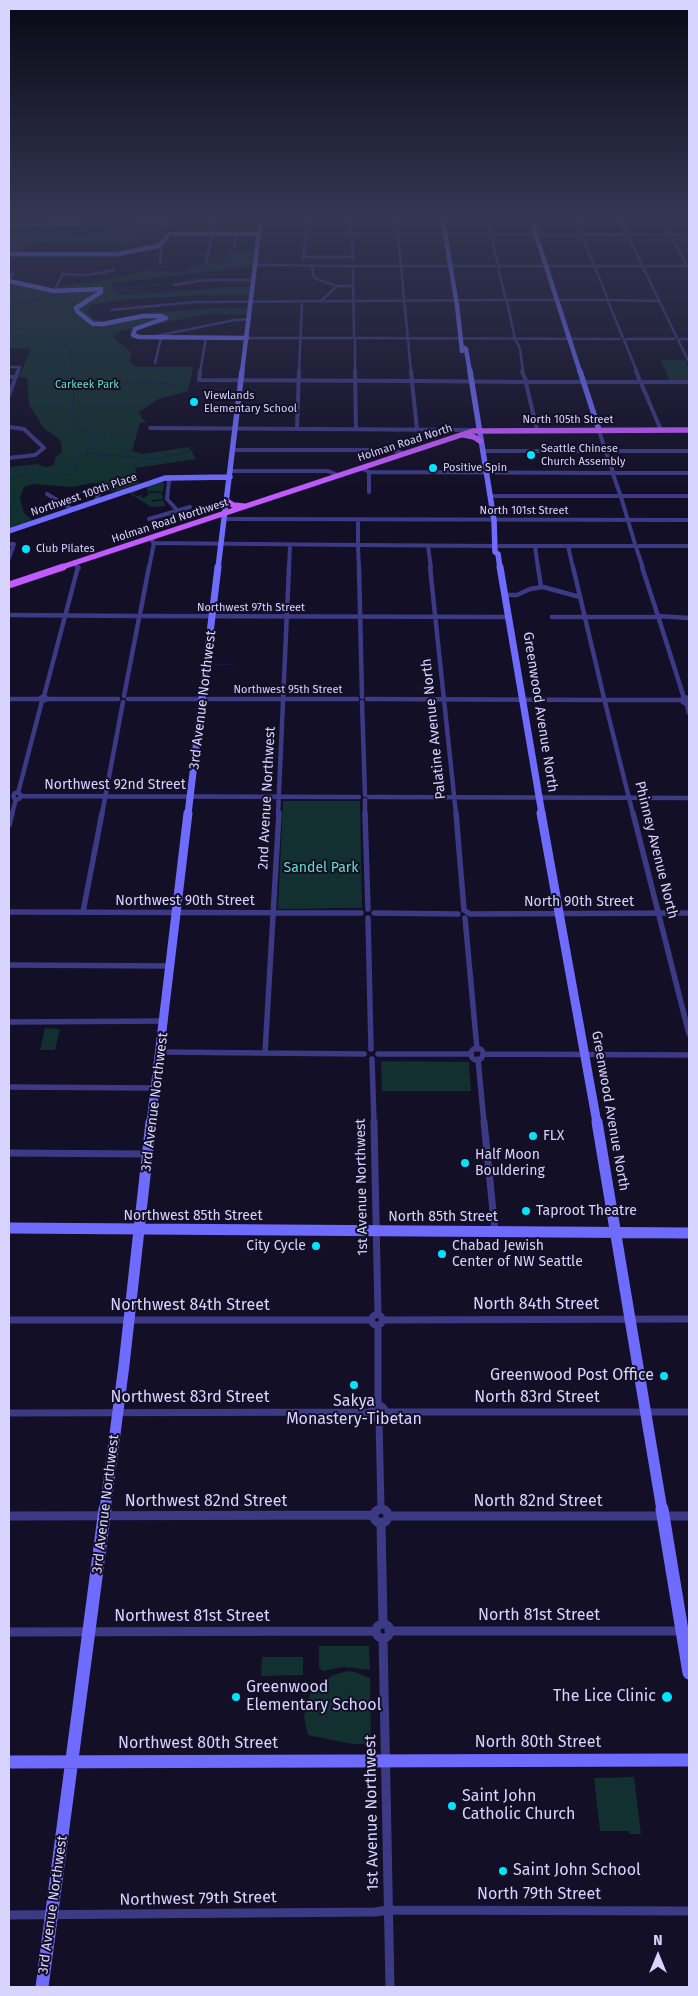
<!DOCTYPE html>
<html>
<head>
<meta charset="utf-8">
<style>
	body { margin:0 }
	#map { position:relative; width:698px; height:1996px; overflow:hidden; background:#130f26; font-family:"Fira Sans",sans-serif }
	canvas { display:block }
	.frame { position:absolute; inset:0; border:10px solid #d9d4ff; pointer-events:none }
	.north { position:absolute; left:633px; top:1931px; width:50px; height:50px; -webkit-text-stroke:4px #130f26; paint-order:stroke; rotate:0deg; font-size:14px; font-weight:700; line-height:20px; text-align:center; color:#d9d4ff }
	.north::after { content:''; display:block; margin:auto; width:18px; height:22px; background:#d9d4ff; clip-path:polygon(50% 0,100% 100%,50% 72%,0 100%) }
</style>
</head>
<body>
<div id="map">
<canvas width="698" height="1996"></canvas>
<div class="frame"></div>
<div class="north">N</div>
</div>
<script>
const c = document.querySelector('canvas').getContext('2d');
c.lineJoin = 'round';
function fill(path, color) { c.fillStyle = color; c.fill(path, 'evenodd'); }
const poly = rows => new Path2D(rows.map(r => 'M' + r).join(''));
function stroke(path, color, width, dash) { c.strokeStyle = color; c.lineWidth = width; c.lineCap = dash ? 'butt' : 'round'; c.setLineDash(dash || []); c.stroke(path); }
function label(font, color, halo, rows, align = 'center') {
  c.font = font + ' "Fira Sans",sans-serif'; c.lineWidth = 4; c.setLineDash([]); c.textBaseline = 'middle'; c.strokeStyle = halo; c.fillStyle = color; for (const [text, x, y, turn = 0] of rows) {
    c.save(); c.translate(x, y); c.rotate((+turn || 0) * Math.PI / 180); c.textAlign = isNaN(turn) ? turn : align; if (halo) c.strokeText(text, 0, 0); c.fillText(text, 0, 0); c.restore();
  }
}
const green = poly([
	[137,216,189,216,170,221,166,234,143,234,138,242,133,244,38,243,22,247,18,253,9,253,9,234,47,230,75,234,90,234,135,222],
	[230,252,254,252,252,266,111,283,120,295,163,293,226,287,254,287,253,295,207,295,128,299,91,305,87,312,94,319,104,321,146,313,219,308,251,309,250,315,213,313,120,331,113,337,131,352,130,362,137,367,193,367,188,391,158,399,139,412,142,419,147,422,140,423,132,451,143,454,189,447,196,459,135,468,139,483,117,491,103,491,105,483,92,483,73,487,33,484,24,487,20,498,24,513,32,520,9,528,9,467,39,464,41,466,47,467,54,465,55,458,61,453,62,449,60,440,44,428,29,405,27,378,19,377,31,349,9,348,9,281,54,291,55,287,108,280,144,271,182,272,199,265,222,263],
	[661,360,685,360,689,369,689,381,670,381],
	[161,482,164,483,163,492,150,491,149,493,162,493,163,499,151,500,152,502,163,500,166,506,151,507,129,493,138,489,140,490,132,494,137,496,142,495,141,497,144,498,149,494,146,487],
	[283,801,360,801,362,908,278,909],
	[45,1028,60,1029,55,1050,40,1050],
	[381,1061,469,1062,471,1091,382,1091],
	[319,1646,369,1646,370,1670,344,1667,323,1671,319,1667],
	[262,1657,303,1657,303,1675,261,1676],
	[348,1671,355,1672,370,1678,371,1744,352,1744,308,1735,304,1717,310,1694,318,1685,333,1675],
	[634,1777,641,1834,630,1834,628,1831,600,1831,594,1778]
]);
const stream = poly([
	[9,241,34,237,112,238,132,231,134,225,155,216],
	[171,283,199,279,216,271,234,266,240,256,252,251],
	[108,290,157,293,239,288],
	[110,290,167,284],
	[9,303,37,300,53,295,97,291],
	[9,326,53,337,65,345,72,355,71,368,74,372,67,378,77,385,74,389,73,405,70,408,78,417,77,428,106,439,88,450,87,455,76,462,77,468,68,475,20,475,12,478,9,482],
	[75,381,122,384,146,382,182,386],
	[88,453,149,459,161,458,166,455,178,455,185,451,195,450],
	[9,503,13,511,9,518],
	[215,665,234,664]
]);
const streetFar5 = poly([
	[351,216,351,234],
	[396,216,398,234],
	[486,216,498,265],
	[574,216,594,265],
	[619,216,642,265],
	[660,216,687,266],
	[14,224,19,216],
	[76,224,80,216],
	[9,226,76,224,87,228],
	[259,234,349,234],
	[354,234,396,234],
	[400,234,689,235],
	[352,235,353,260],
	[398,235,411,372],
	[234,248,236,234],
	[303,257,353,257],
	[303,260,307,227,306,216],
	[160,263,162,244],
	[206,264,216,216],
	[257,265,351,266],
	[312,266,314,278,337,286,353,286],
	[353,266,354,337],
	[355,266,495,266],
	[500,266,592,266],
	[597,266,640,266],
	[645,266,688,266],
	[498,267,506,300],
	[595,267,608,300],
	[643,267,677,338],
	[9,280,13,272],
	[174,285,206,280,255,280],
	[54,291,63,274,88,275,114,270],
	[322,300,337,286],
	[509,300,605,300],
	[611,300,659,301],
	[507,301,515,339,520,348,523,372],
	[608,301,623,338],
	[111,310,195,302,504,300],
	[156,336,235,320,250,319],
	[247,338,352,338],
	[357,338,620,339],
	[355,339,355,372],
	[626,339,674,339],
	[680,339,689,339],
	[624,340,637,372],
	[678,340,689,362],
	[155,363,161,338],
	[9,367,20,367,18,372],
	[200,372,206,338],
	[299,372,302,302]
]);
const streetFar4 = poly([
	[200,371,199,380,410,381],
	[355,371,356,429],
	[411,371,412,381],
	[522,371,526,381],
	[636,371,640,381],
	[9,377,16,377],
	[415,381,523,382],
	[412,382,417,429],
	[529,382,638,382],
	[643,382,689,382],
	[526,383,537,430],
	[641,383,661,430],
	[9,395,18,371],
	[9,427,24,429,44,448,35,455,9,458],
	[150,428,476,430],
	[297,428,299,371],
	[599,430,605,450],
	[233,450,393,450,404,454],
	[482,451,603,451],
	[608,451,689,451],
	[606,452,613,472],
	[361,468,369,472,610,473],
	[231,471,328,471,338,475],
	[369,472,369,492],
	[615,473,689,473],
	[613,474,620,494],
	[166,478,169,480,167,499,177,510],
	[47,494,72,509],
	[490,496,618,496],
	[623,496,689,496],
	[621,497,635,544],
	[96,501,102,484],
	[149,519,190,507],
	[225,519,689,520],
	[358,520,358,543],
	[154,543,356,545],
	[9,544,14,544,9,558],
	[361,545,494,546],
	[358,546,359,568],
	[428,546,431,568],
	[499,546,633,546],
	[535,546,538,568],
	[568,546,573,568],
	[639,546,689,546],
	[636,547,643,568],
	[73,563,79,568],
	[149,568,154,543,152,541],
	[289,568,290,545]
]);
const streetFar3 = poly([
	[359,567,362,697],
	[430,567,456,814],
	[538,567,541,587],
	[573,567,604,698],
	[642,567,658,616],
	[505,595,517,595,530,589,543,587,580,597],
	[140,614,149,567],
	[9,615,136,616],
	[143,616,509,617],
	[657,616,689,618],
	[552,617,656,617],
	[659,619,684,698],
	[44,696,78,567],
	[44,696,48,699,43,701,39,699,44,696],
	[124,696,139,618],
	'682 700a3 3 0 1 1 6 0a3 3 0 1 1-6 0Z',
	[9,699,39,699],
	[48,699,118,699],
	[128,699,357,699],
	[367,699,601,700],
	[607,700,681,700],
	[362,702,365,795],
	[605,702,633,814],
	[686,702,689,713],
	'13.5 796a3.5 3.5 0 1 1 7 0a3.5 3.5 0 1 1-7 0Z',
	[18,793,42,701],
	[21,796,359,797],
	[369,797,689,798],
	[365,800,365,814],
	[12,814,16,799],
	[102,814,123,702],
	[278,814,289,567]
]);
const streetFar2 = poly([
	[365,813,368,909],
	[456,813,464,910],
	[633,813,689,1034],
	[9,825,12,813],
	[464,910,470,914,689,913],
	[9,912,361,913],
	[83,912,102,813],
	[374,913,458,914],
	[368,918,371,1049],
	[465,918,477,1049],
	[9,965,171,966],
	[9,1022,165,1021],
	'471 1054a6 6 0 1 1 12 0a6 6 0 1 1-12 0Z',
	[161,1052,364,1054],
	[265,1053,279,813],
	[378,1054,470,1054],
	[485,1054,689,1055],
	[372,1059,374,1123],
	[478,1059,484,1123],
	[9,1087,156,1088]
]);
const streetFar1 = poly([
	[374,1122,378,1314],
	[484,1122,495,1231],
	[9,1153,148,1154],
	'371.5 1320a5.5 5.5 0 1 1 11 0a5.5 5.5 0 1 1-11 0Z',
	[9,1320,371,1320],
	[383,1320,689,1319],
	[378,1325,378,1406],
	'371 1412a7 7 0 1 1 14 0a7 7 0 1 1-14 0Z',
	[386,1412,689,1412],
	[9,1413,371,1412],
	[379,1419,381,1509]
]);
const street = poly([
	'374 1516a7 7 0 1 1 14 0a7 7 0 1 1-14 0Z',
	[9,1516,374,1515],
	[388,1516,689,1516],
	[381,1522,383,1624],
	'376 1631a7 7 0 1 1 14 0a7 7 0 1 1-14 0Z',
	[389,1631,689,1631],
	[9,1632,376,1631],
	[383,1638,390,1987],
	[9,1915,375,1912,388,1910,689,1911]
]);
const secondaryFar5 = poly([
	[442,216,457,305,462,351],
	[530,216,580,372],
	[9,254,118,254,158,246,170,234,259,234],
	[9,281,54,291,101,289,101,292,76,308,78,312,93,324,103,324,143,316,161,316,166,318,135,329,133,335,139,337,247,338],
	[463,347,466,349,470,372],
	[242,372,261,216]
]);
const secondaryFar4 = poly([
	[470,371,494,520,495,552,498,554,500,568],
	[580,371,599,430],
	[9,531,165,478,230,477],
	[218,568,242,371]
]);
const secondaryFar3 = poly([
	[500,567,542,814],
	[188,814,218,567]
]);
const secondaryFar2 = poly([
	[541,813,597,1123],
	[151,1123,188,813]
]);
const secondaryFar1 = poly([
	[597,1122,662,1510],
	[9,1228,689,1233],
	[105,1510,124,1365,151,1122]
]);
const secondary = poly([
	[662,1509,689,1673],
	[9,1762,689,1760],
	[42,1987,105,1509]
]);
const primaryFar1 = poly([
	[464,435,474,437,480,441],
	[227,501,233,505,243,506],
	[59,568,473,431,689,430]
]);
const primary = poly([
	[9,585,63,567]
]);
const markers = [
	[194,402,5,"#00e5ff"],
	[531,455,5,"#00e5ff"],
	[433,468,5,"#00e5ff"],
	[26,549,5,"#00e5ff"],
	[533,1136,5,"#00e5ff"],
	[465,1163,5,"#00e5ff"],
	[526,1211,5,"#00e5ff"],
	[316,1246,5,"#00e5ff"],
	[442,1254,5,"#00e5ff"],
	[664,1376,5,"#00e5ff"],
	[354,1385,5,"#00e5ff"],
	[236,1697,5,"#00e5ff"],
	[667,1697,6,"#00e5ff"],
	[452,1806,5,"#00e5ff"],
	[503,1871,5,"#00e5ff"]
];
const farParknames = [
	["Carkeek Park",87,385]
];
const farPoinames = [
	["Viewlands",204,396],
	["Elementary School",204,409],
	["Seattle Chinese",541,449],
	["Church Assembly",541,462],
	["Positive Spin",443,468],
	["Club Pilates",36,549]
];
const farStreetnames = [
	["North 105th Street",568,420],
	["Holman Road North",405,443,-18],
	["Northwest 100th Place",84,495,-19],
	["North 101st Street",524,511],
	["Holman Road Northwest",170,521,-18],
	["Northwest 97th Street",251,608],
	["Northwest 95th Street",288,690]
];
const streetNames = [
	["3rd Avenue Northwest",203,700,-83],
	["Greenwood Avenue North",540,712,81],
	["Palatine Avenue North",434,729,-96],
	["Northwest 92nd Street",115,785],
	["2nd Avenue Northwest",267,798,-87],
	["Phinney Avenue North",656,850,76],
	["Northwest 90th Street",185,901],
	["North 90th Street",579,902],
	["3rd Avenue Northwest",155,1102,-83],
	["Greenwood Avenue North",610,1111,80],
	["1st Avenue Northwest",362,1187,-91],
	["Northwest 85th Street",193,1216],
	["North 85th Street",443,1217],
	["3rd Avenue Northwest",106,1504,-83],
	["3rd Avenue Northwest",53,1905,-82]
];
const parkNames = [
	["Sandel Park",321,868]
];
const poiNames = [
	["FLX",543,1136],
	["Half Moon",475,1155],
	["Bouldering",475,1171],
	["Taproot Theatre",536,1211],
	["City Cycle",306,1246,"right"],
	["Chabad Jewish",452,1246],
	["Center of NW Seattle",452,1262]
];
const nearStreetnames = [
	["North 84th Street",536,1305],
	["Northwest 84th Street",190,1306],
	["Northwest 83rd Street",190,1398],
	["North 83rd Street",537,1398],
	["Northwest 82nd Street",206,1502],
	["North 82nd Street",538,1502],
	["North 81st Street",539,1616],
	["Northwest 81st Street",192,1617],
	["North 80th Street",538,1743],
	["Northwest 80th Street",198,1744],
	["1st Avenue Northwest",372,1813,-91],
	["North 79th Street",539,1895],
	["Northwest 79th Street",198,1899,-1]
];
const nearPoinames = [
	["Greenwood Post Office",654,1376,"right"],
	["Sakya",354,1402,"center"],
	["Monastery-Tibetan",354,1420,"center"],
	["Greenwood",246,1688],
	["Elementary School",246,1706],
	["The Lice Clinic",656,1697,"right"],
	["Saint John",462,1797],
	["Catholic Church",462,1815],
	["Saint John School",513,1871]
];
fill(green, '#12302f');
stroke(stream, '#0c2248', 1);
stroke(streetFar5, '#3d3a85', 2.5);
stroke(streetFar4, '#3d3a85', 4);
stroke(streetFar3, '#3d3a85', 4.5);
stroke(streetFar2, '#3d3a85', 5.5);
stroke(streetFar1, '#3d3a85', 7);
stroke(street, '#3d3a85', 9);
stroke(secondaryFar5, '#6f6bff', 4.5);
stroke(secondaryFar4, '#6f6bff', 5.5);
stroke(secondaryFar3, '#6f6bff', 7);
stroke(secondaryFar2, '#6f6bff', 9);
stroke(secondaryFar1, '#6f6bff', 11);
stroke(secondary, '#6f6bff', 13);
stroke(primaryFar1, '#c25bff', 5.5);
stroke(primary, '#c25bff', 7);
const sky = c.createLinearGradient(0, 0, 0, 495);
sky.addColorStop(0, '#0a0815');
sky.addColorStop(0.44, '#333752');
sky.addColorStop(1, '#33375200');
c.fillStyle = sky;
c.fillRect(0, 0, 698, 495);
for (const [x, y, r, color] of markers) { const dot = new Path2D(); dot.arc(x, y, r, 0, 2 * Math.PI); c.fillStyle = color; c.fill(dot); stroke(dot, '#130f26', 2); }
label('11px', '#5fe0c0', '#130f26', farParknames);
label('11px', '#d9d4ff', '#130f26', farPoinames, 'left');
label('11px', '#d9d4ff', '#130f26', farStreetnames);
label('14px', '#d9d4ff', '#130f26', streetNames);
label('14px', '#5fe0c0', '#130f26', parkNames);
label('14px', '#d9d4ff', '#130f26', poiNames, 'left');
label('16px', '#d9d4ff', '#130f26', nearStreetnames);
label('16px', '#d9d4ff', '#130f26', nearPoinames, 'left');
</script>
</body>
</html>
